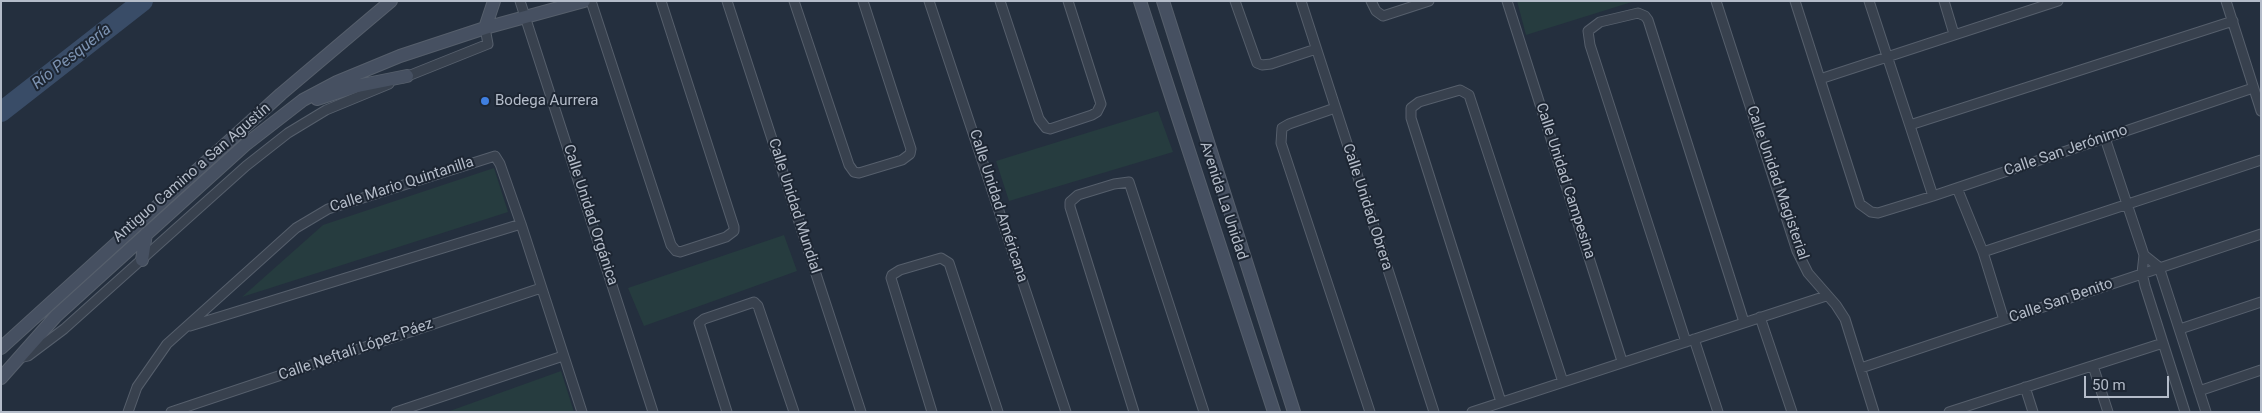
<!DOCTYPE html>
<html>
<head>
<meta charset="utf-8">
<style>
	body { margin:0 }
	#map { position:relative; width:2262px; height:413px; overflow:hidden; background:#242f3e; font-family:Roboto,sans-serif }
	canvas { display:block }
	.frame { position:absolute; inset:0; border:2px solid #b4bcc9; pointer-events:none }
	.scale { position:absolute; left:2084px; top:376px; width:85px; height:22px; box-sizing:border-box; border:2px solid #b4bcc9; border-top:0; padding-left:6px; font-size:15px; line-height:18px; white-space:nowrap; color:#b4bcc9; -webkit-text-stroke:4px #1d2633; paint-order:stroke }
</style>
</head>
<body>
<div id="map">
<canvas width="2262" height="413"></canvas>
<div class="frame"></div>
<div class="scale">50 m</div>
</div>
<script>
const c = document.querySelector('canvas').getContext('2d');
c.lineJoin = 'round';
function fill(path, color) { c.fillStyle = color; c.fill(path, 'evenodd'); }
const poly = rows => new Path2D(rows.map(r => 'M' + r).join(''));
function stroke(path, color, width, dash) { c.strokeStyle = color; c.lineWidth = width; c.lineCap = dash ? 'butt' : 'round'; c.setLineDash(dash || []); c.stroke(path); }
function label(font, color, halo, rows, align = 'center') {
  c.font = font + ' Roboto,sans-serif'; c.lineWidth = 4; c.setLineDash([]); c.textBaseline = 'middle'; c.strokeStyle = halo; c.fillStyle = color; for (const [text, x, y, turn = 0] of rows) {
    c.save(); c.translate(x, y); c.rotate((+turn || 0) * Math.PI / 180); c.textAlign = isNaN(turn) ? turn : align; if (halo) c.strokeText(text, 0, 0); c.fillText(text, 0, 0); c.restore();
  }
}
const green = poly([
	[1517,1,1635,1,1526,35],
	[1158,111,1173,152,1009,201,996,161],
	[494,168,508,212,242,297,323,225],
	[784,235,797,271,644,326,628,288],
	[561,371,574,412,447,412]
]);
const river = poly([
	[1,112,143,1]
]);
const street = poly([
	[520,1,653,412],
	[591,1,671,245,676,251,680,252,726,237,734,231,734,227,661,1],
	[727,1,861,412],
	[794,1,849,165,854,172,859,173,902,160,910,154,911,149,863,1],
	[929,1,1066,412],
	[1000,1,1039,119,1046,128,1050,129,1092,115,1097,112,1101,104,1068,1],
	[1235,1,1257,63,1262,65,1271,64,1316,49],
	[1301,1,1434,412],
	[1371,1,1376,11,1383,16,1429,1],
	[1507,1,1622,361],
	[1716,1,1797,251,1808,273,1836,305,1845,319,1874,412],
	[1795,1,1860,204,1871,212,1878,213,1933,196,2253,88],
	[1869,1,1933,196],
	[1944,1,1954,34],
	[2226,1,2261,111],
	[403,78,488,44,485,28],
	[1820,79,2058,1],
	[1335,108,1289,124,1282,128,1281,143,1370,412],
	[1910,125,2233,21],
	[2105,138,2144,255,2142,273,2145,286,2185,412],
	[1957,188,1983,252,2004,320],
	[1983,252,2261,160],
	[2144,255,2159,267,2206,412],
	[1760,317,1792,412],
	[190,326,521,224],
	[2180,329,2261,302],
	[1694,339,1718,412],
	[1686,342,1590,45,1588,31,1600,22,1638,13,1645,16,1648,20,1744,322],
	[19,358,28,356,64,329,246,166,288,133,326,110,389,84],
	[2093,366,2108,412],
	[1861,368,2261,234],
	[2025,387,2033,412],
	[2199,391,2261,370],
	[1501,402,1411,118,1411,108,1419,102,1460,90,1469,95,1563,382],
	[128,412,137,387,167,344,296,228,328,209,495,156,500,164,521,224,582,412],
	[171,412,541,288],
	[396,412,563,356],
	[727,412,699,323,704,319,754,302,758,306,794,412],
	[932,412,891,278,892,275,900,270,941,258,949,263,998,412],
	[1134,412,1070,207,1070,202,1078,195,1114,184,1129,182,1204,412],
	[1472,412,1826,296],
	[1949,412,2163,343]
]);
const secondary = poly([
	[1140,1,1274,412],
	[1163,1,1294,412],
	[485,28,494,1],
	[317,99,357,86,407,76],
	[142,260,146,234],
	[1,348,281,94,391,1],
	[1,378,56,316,245,145,303,100,337,82,400,56,485,28,584,1]
]);
const markers = [
	[485,101,5,"#3f7fe0"]
];
const poiNames = [
	["Bodega Aurrera",495,101]
];
const streetNames = [
	["Calle San Jerónimo",2066,151,-19],
	["Antiguo Camino a San Agustín",192,173,-41],
	["Calle Unidad Campesina",1565,181,72],
	["Calle Unidad Magisterial",1777,183,71],
	["Calle Mario Quintanilla",402,185,-18],
	["Avenida La Unidad",1223,201,72],
	["Calle Unidad Mundial",794,206,72],
	["Calle Unidad Américana",998,206,72],
	["Calle Unidad Obrera",1367,207,72],
	["Calle Unidad Orgánica",590,215,72],
	["Calle San Benito",2061,301,-19],
	["Calle Neftalí López Páez",356,350,-19]
];
const waterNames = [
	["Río Pesquería",72,57,-38]
];
fill(green, '#263c3f');
stroke(river, '#394c67', 20);
stroke(street, '#565f6c', 11);
stroke(secondary, '#565f6c', 14);
stroke(street, '#38414e', 9);
stroke(secondary, '#465061', 12);
for (const [x, y, r, color] of markers) { const dot = new Path2D(); dot.arc(x, y, r, 0, 2 * Math.PI); c.fillStyle = color; c.fill(dot); stroke(dot, '#1d2633', 2); }
label('15px', '#b4bcc9', '#1d2633', poiNames, 'left');
label('15px', '#b4bcc9', '#1d2633', streetNames);
label('italic 16px', '#7c92b1', '#1d2633', waterNames);
</script>
</body>
</html>
